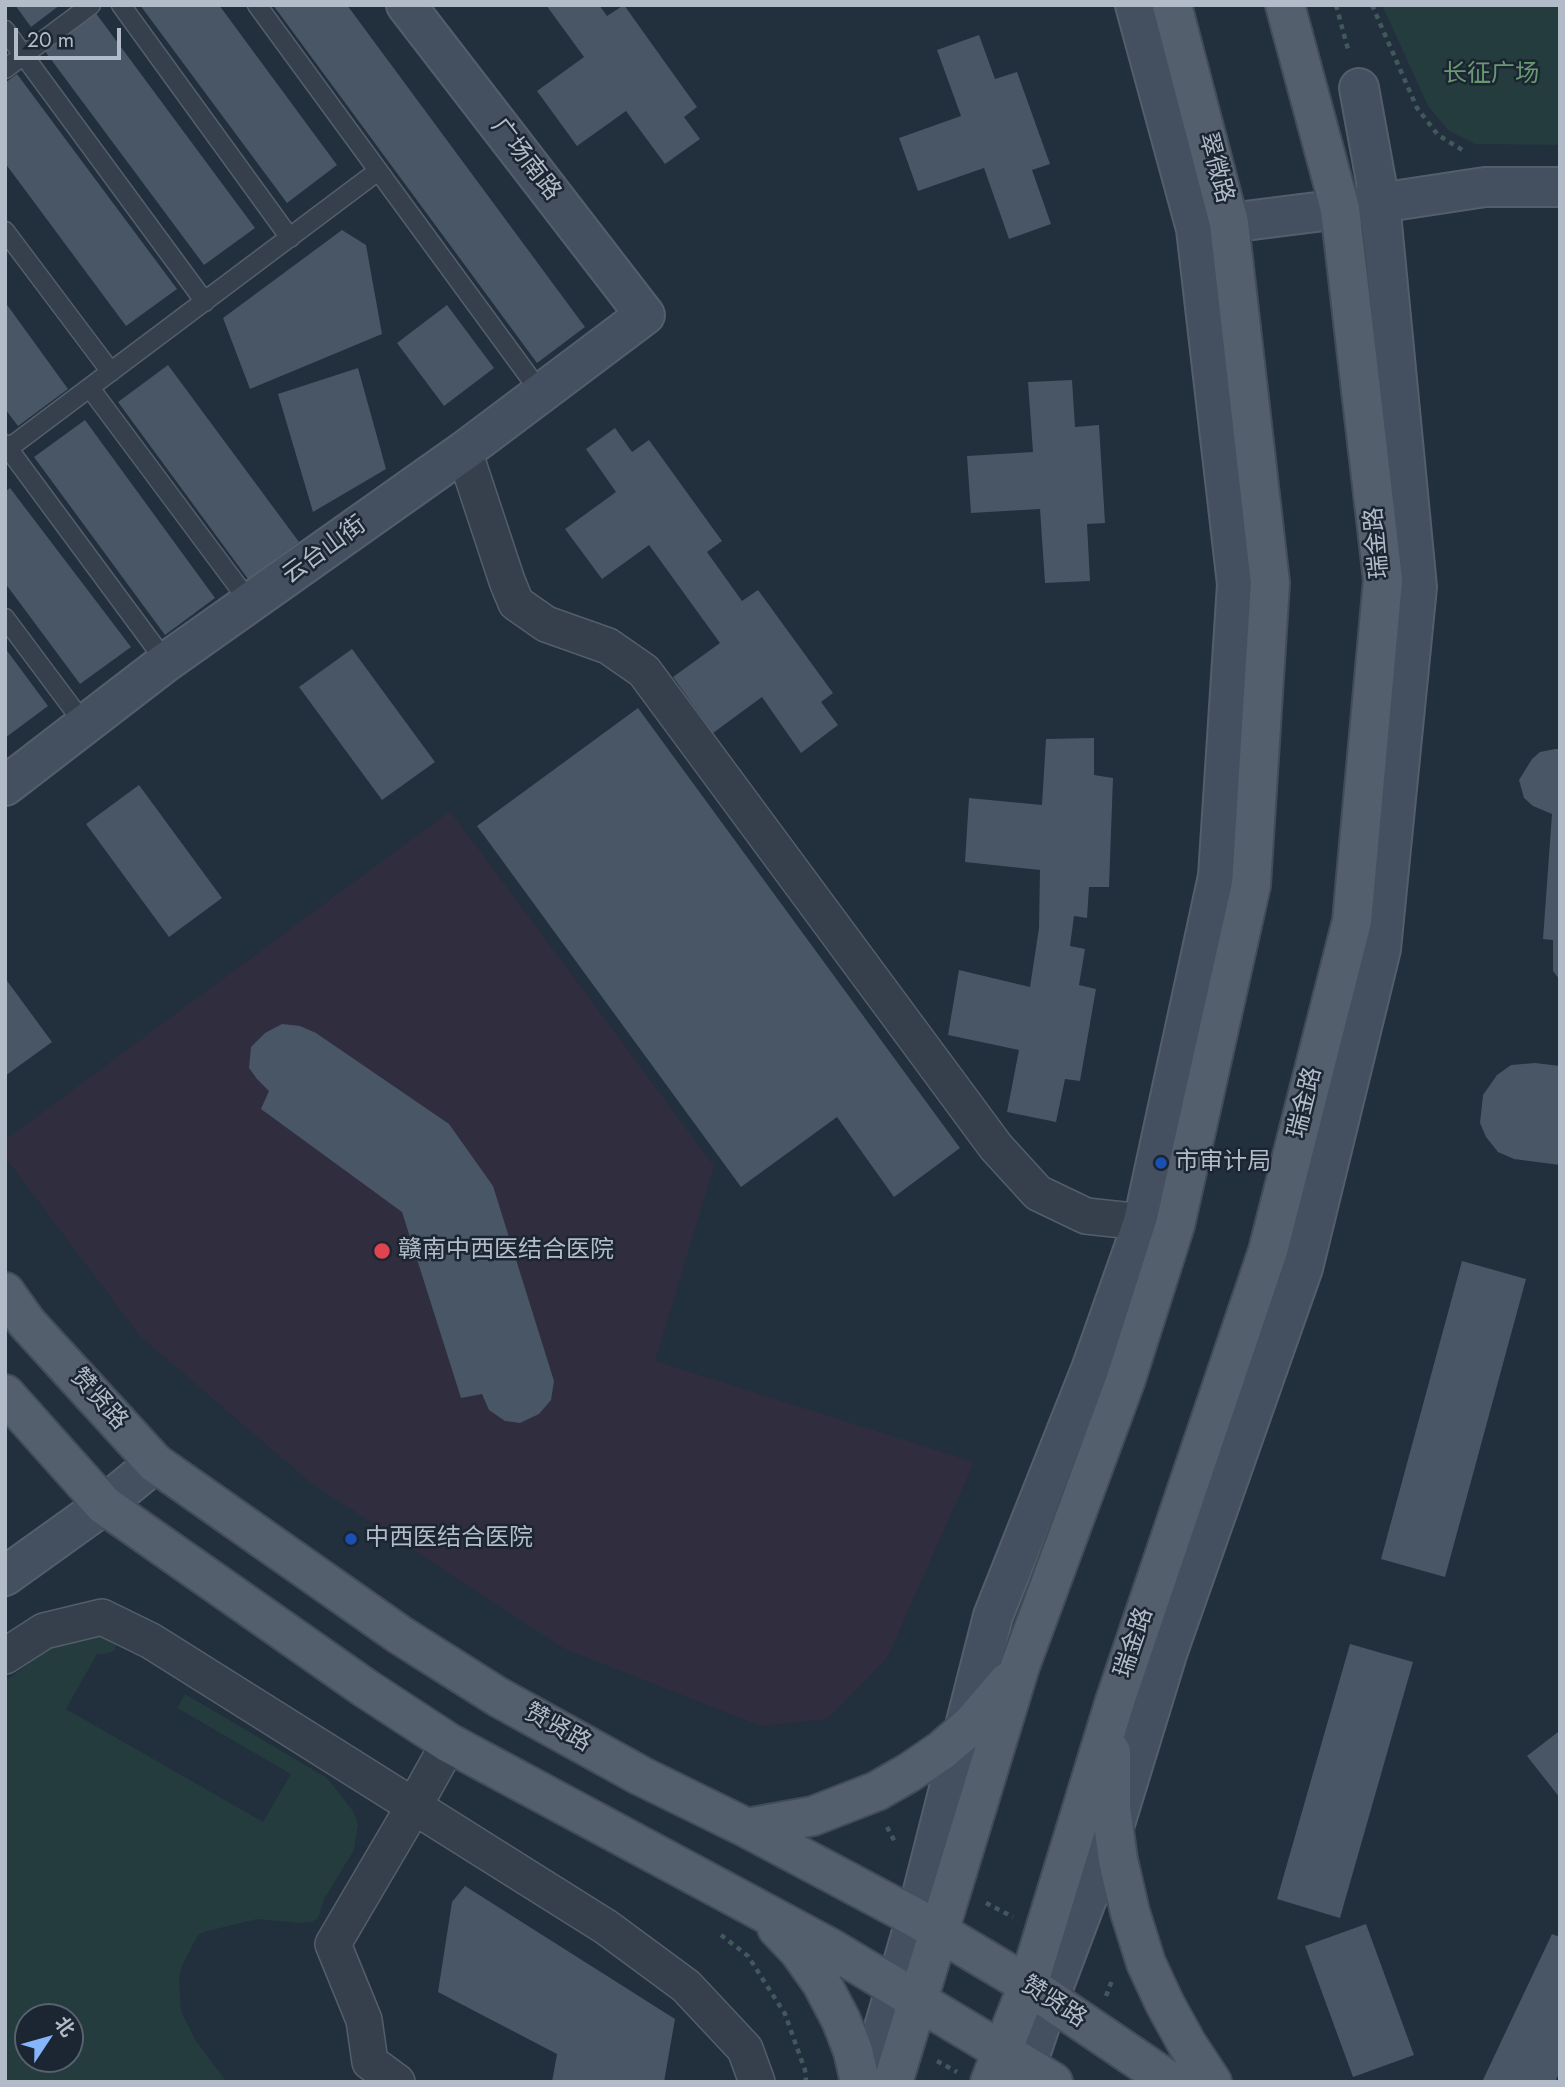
<!DOCTYPE html>
<html>
<head>
<meta charset="utf-8">
<style>
	body { margin:0 }
	#map { position:relative; width:1565px; height:2087px; overflow:hidden; background:#222f3d; font-family:Jost,"Noto Sans SC",sans-serif }
	canvas { display:block }
	.frame { position:absolute; inset:0; border:7px solid #b2bbc8; pointer-events:none }
	.north { position:absolute; left:14px; top:2003px; width:70px; height:70px; box-sizing:border-box; background:#1c2532; border:2px solid #58616e; border-radius:50%; rotate:54deg; font-size:19px; font-weight:700; line-height:28px; text-align:center; color:#b2bbc8 }
	.north::after { content:''; display:block; margin:auto; width:24px; height:32px; background:#85b6fb; clip-path:polygon(50% 0,100% 100%,50% 72%,0 100%) }
	.scale { position:absolute; left:14px; top:28px; width:107px; height:32px; box-sizing:border-box; border:4px solid #b2bbc8; border-top:0; padding-left:9px; font-size:21px; line-height:24px; white-space:nowrap; color:#b2bbc8; -webkit-text-stroke:5px #1c2532; paint-order:stroke }
</style>
</head>
<body>
<div id="map">
<canvas width="1565" height="2087"></canvas>
<div class="frame"></div>
<div class="north">北</div>
<div class="scale">20 m</div>
</div>
<script>
const c = document.querySelector('canvas').getContext('2d');
c.lineJoin = 'round';
function fill(path, color) { c.fillStyle = color; c.fill(path, 'evenodd'); }
const poly = rows => new Path2D(rows.map(r => 'M' + r).join(''));
function stroke(path, color, width, dash) { c.strokeStyle = color; c.lineWidth = width; c.lineCap = dash ? 'butt' : 'round'; c.setLineDash(dash || []); c.stroke(path); }
function label(font, color, halo, rows, align = 'center') {
  c.font = font + ' Jost,"Noto Sans SC",sans-serif'; c.lineWidth = 5; c.setLineDash([]); c.textBaseline = 'middle'; c.strokeStyle = halo; c.fillStyle = color; for (const [text, x, y, turn = 0] of rows) {
    c.save(); c.translate(x, y); c.rotate((+turn || 0) * Math.PI / 180); c.textAlign = isNaN(turn) ? turn : align; if (halo) c.strokeText(text, 0, 0); c.fillText(text, 0, 0); c.restore();
  }
}
const medical = poly([
	[450,811,714,1166,655,1361,974,1462,887,1658,827,1719,761,1726,565,1649,311,1483,140,1336,5,1157,5,1140]
]);
const green = poly([
	[1382,5,1560,5,1560,145,1475,144,1449,131,1428,106],
	[96,1633,114,1640,116,1645,114,1651,104,1654,97,1654,66,1709,263,1822,291,1774,177,1708,185,1694,327,1778,353,1811,358,1824,354,1850,324,1899,318,1918,312,1922,299,1923,257,1919,204,1932,198,1935,181,1968,179,1981,181,2011,196,2041,227,2082,5,2082,5,1681,49,1649],
	[28,2017,70,2017,70,2059,28,2059]
]);
const building = poly([
	[15,5,60,5,31,27],
	[140,5,219,5,337,165,287,203],
	[273,5,347,5,585,327,537,363],
	[546,5,599,5,607,16,624,5,697,107,684,117,700,139,665,164,626,111,577,146,537,91,584,57],
	[95,12,255,228,204,265,44,50],
	[979,35,995,79,1017,72,1050,164,1032,170,1051,224,1009,239,984,168,918,191,899,138,961,116,937,50],
	[17,74,177,289,126,326,5,163,5,83],
	[342,230,366,245,382,334,250,389,223,318],
	[5,302,68,389,18,426,5,409],
	[447,305,494,368,444,406,397,343],
	[168,365,299,542,248,579,118,402],
	[358,368,386,469,313,512,278,394],
	[1072,380,1075,427,1099,425,1105,523,1087,524,1090,581,1045,583,1040,509,971,513,967,456,1033,452,1028,382],
	[85,420,215,598,165,635,34,457],
	[615,428,632,452,649,440,722,541,707,552,742,601,758,590,833,693,821,702,838,725,801,753,762,697,713,733,673,677,720,643,649,545,602,579,565,529,616,492,586,449],
	[10,488,131,647,80,684,5,583,5,492],
	[5,648,48,706,5,738],
	[352,649,435,762,382,800,299,687],
	[638,708,960,1148,894,1197,837,1117,741,1187,477,826],
	[1094,738,1094,775,1113,778,1109,887,1089,887,1087,918,1074,916,1070,946,1085,949,1079,985,1096,989,1080,1081,1065,1079,1056,1122,1007,1112,1019,1050,948,1035,959,970,1030,987,1039,928,1040,870,965,862,969,798,1042,805,1046,739],
	[1555,749,1560,749,1560,980,1553,971,1553,940,1543,939,1552,814,1533,806,1524,798,1519,780,1532,759,1540,752],
	[139,785,222,898,169,937,86,824],
	[5,978,52,1042,5,1076],
	[282,1024,300,1026,316,1033,449,1124,493,1186,554,1381,551,1400,539,1414,520,1423,505,1421,489,1410,482,1394,461,1398,402,1212,261,1109,269,1091,257,1079,249,1068,251,1047,265,1033],
	[1535,1063,1560,1066,1560,1165,1514,1159,1498,1152,1486,1137,1480,1123,1483,1095,1497,1075,1511,1065],
	[1462,1261,1526,1279,1445,1577,1381,1559],
	[1350,1644,1413,1662,1340,1918,1277,1899],
	[1558,1732,1560,1735,1560,1798,1527,1756],
	[465,1886,675,2019,664,2082,552,2082,557,2054,438,1992,452,1902],
	[1366,1924,1414,2055,1353,2077,1305,1946],
	[1552,1934,1560,1937,1560,2071,1555,2082,1482,2082]
]);
const path = poly([
	[1336,5,1349,53],
	[1372,5,1417,108,1438,135,1464,151],
	[887,1827,896,1844],
	[986,1903,1013,1917],
	[721,1935,748,1956,785,2014,805,2070,806,2082],
	[1106,1996,1113,1978],
	[937,2061,957,2072]
]);
const lane = poly([
	[121,5,290,238],
	[257,5,541,393],
	[5,30,205,302],
	[5,69,91,5],
	[5,231,111,372],
	[90,388,251,604],
	[5,444,166,662],
	[5,451,378,171],
	[5,618,85,725]
]);
const street = poly([
	[464,451,507,581,516,603,546,624,608,646,644,671,996,1147,1038,1193,1086,1216,1170,1225],
	[5,1656,44,1631,102,1617,151,1641,606,1927,686,1986,745,2049,757,2082],
	[397,2082,370,2062,364,2020,333,1944,414,1806,449,1743]
]);
const secondary = poly([
	[1229,223,1340,209,1485,187,1560,187],
	[5,786,166,662,464,451,645,315,406,5],
	[5,1576,104,1505,155,1463],
	[868,2082,916,1918,993,1616,1091,1369,1143,1222,1218,876,1237,584,1196,229,1135,5],
	[1021,2082,1049,1999,1114,1827,1168,1651,1303,1268,1381,949,1417,587,1380,203,1359,88]
]);
const primary = poly([
	[5,1292,27,1323,155,1463,400,1635,498,1697,641,1776,747,1828,916,1918,1028,1985,1171,2082],
	[5,1394,104,1505,365,1688,449,1743,832,1949,1053,2082],
	[1111,1752,1111,1808,1118,1860,1130,1912,1146,1963,1165,2004,1187,2044,1212,2082],
	[747,1828,813,1816,877,1791,910,1772,942,1750,971,1725,1008,1682],
	[777,1928,799,1951,821,1982,841,2020,853,2051,860,2082],
	[893,2082,1020,1666,1126,1379,1175,1225,1251,885,1270,583,1229,223,1172,5],
	[990,2082,1028,1985,1115,1701,1268,1251,1352,921,1383,580,1340,209,1285,5]
]);
const markers = [
	[1161,1163,7,"#1a4fb4"],
	[382,1251,9,"#e0444e"],
	[351,1539,7,"#1a4fb4"]
];
const parkNames = [
	["长征广场",1491,75]
];
const streetNames = [
	["广场南路",525,160,52],
	["翠微路",1215,168,75],
	["瑞金路",1378,543,-95],
	["云台山街",325,551,-36],
	["瑞金路",1306,1103,-76],
	["赞贤路",98,1400,48],
	["瑞金路",1135,1643,-71],
	["赞贤路",557,1729,29],
	["赞贤路",1053,2003,33]
];
const poiNames = [
	["市审计局",1175,1163],
	["赣南中西医结合医院",398,1251],
	["中西医结合医院",365,1539]
];
fill(medical, '#302e3e');
fill(green, '#243c3e');
fill(building, '#485666');
stroke(lane, '#545e6b', 21);
stroke(street, '#545e6b', 38);
stroke(secondary, '#545e6b', 42);
stroke(primary, '#424c59', 42);
stroke(path, '#42595b', 4.5, [5, 5]);
stroke(lane, '#36404d', 18);
stroke(street, '#36404d', 35);
stroke(secondary, '#445060', 38);
stroke(primary, '#545f6d', 38);
for (const [x, y, r, color] of markers) { const dot = new Path2D(); dot.arc(x, y, r, 0, 2 * Math.PI); c.fillStyle = color; c.fill(dot); stroke(dot, '#1c2532', 2.5); }
label('24px', '#689a72', '#1c2532', parkNames);
label('24px', '#b2bbc8', '#1c2532', streetNames);
label('24px', '#b2bbc8', '#1c2532', poiNames, 'left');
</script>
</body>
</html>
